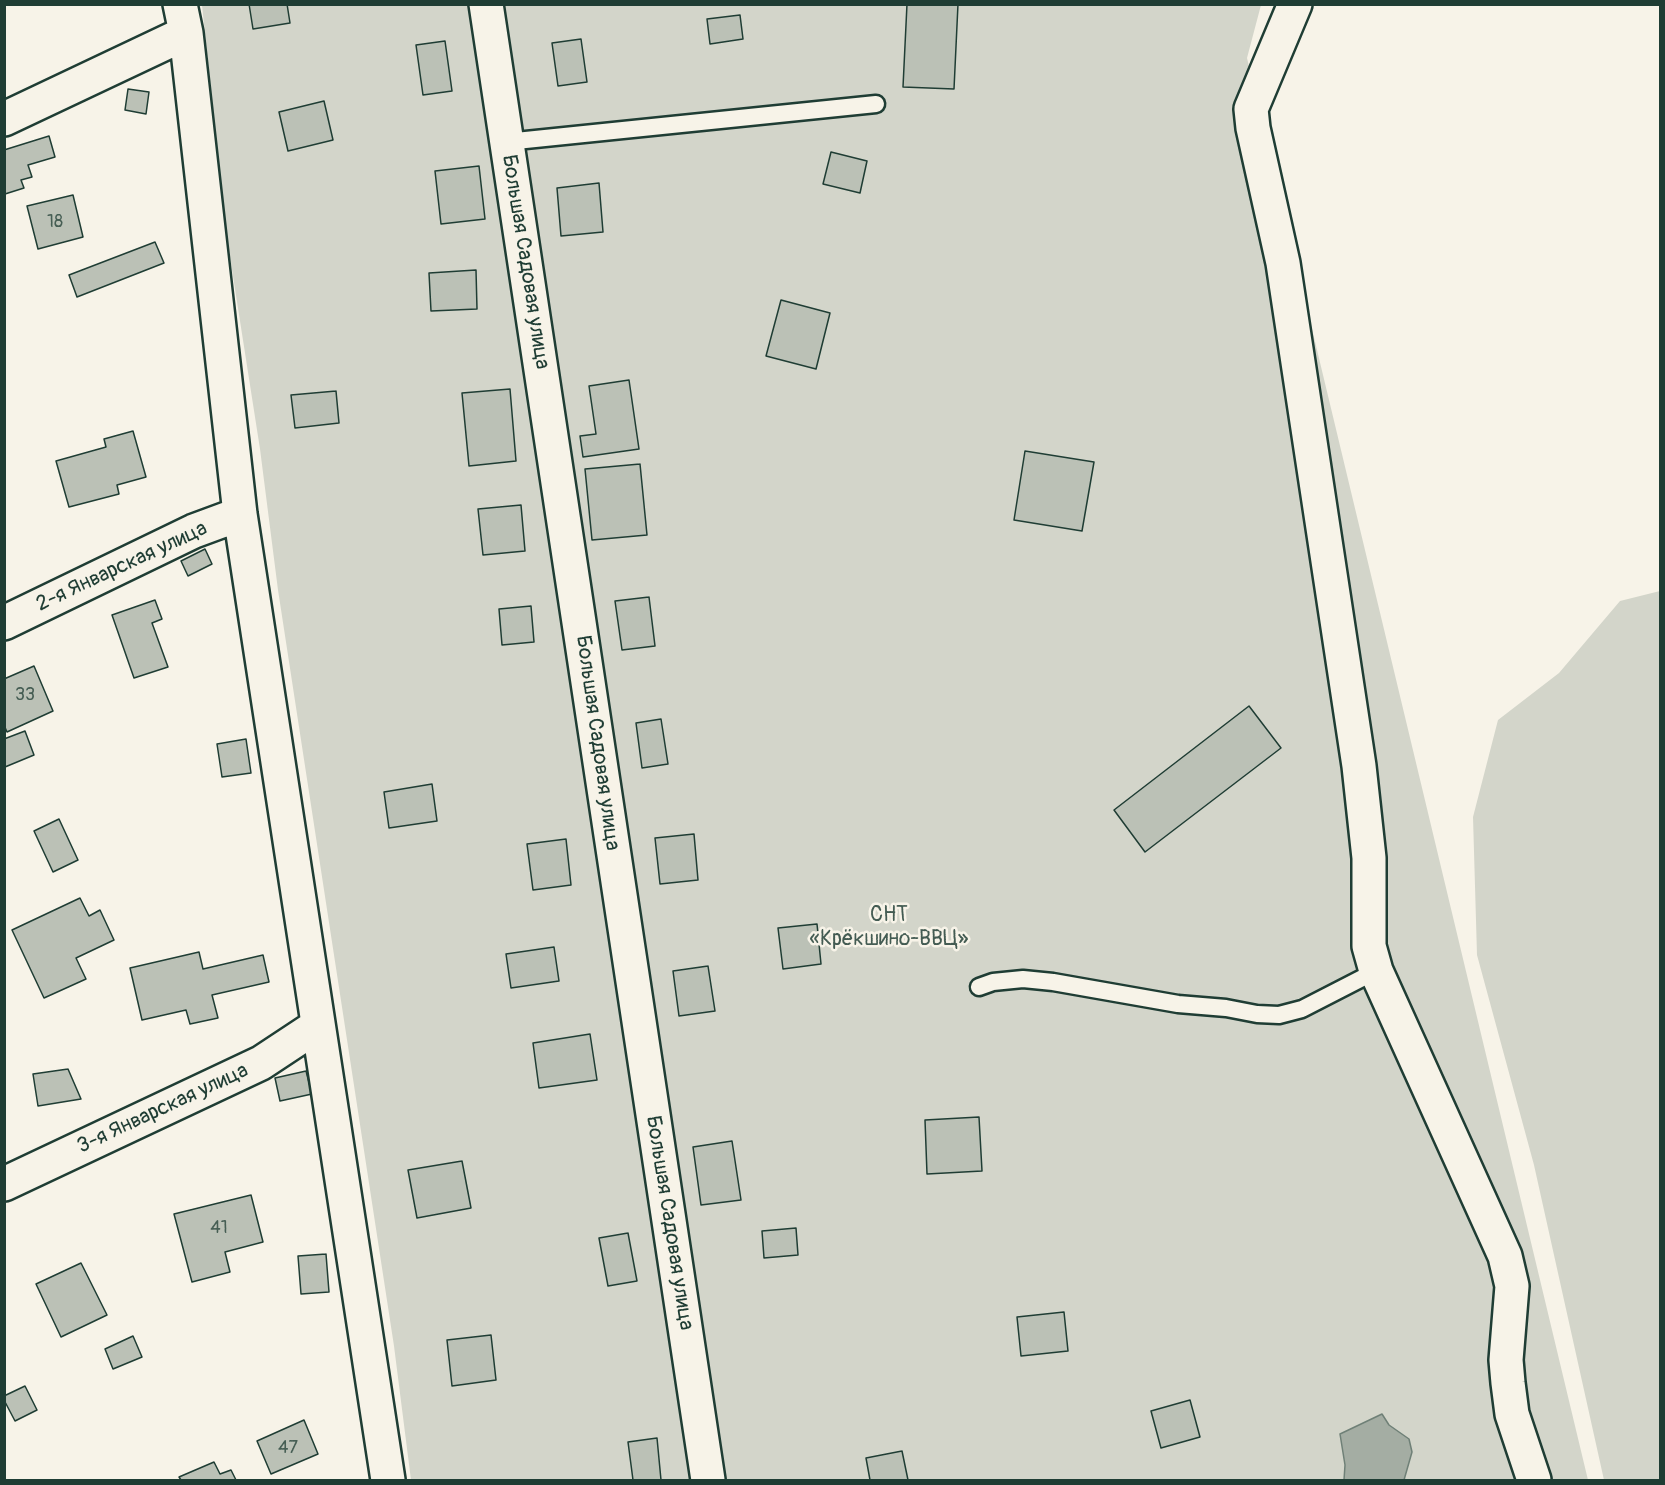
<!DOCTYPE html>
<html>
<head>
<meta charset="utf-8">
<style>
	body { margin:0 }
	#map { position:relative; width:1665px; height:1485px; overflow:hidden; background:#f7f3e8; font-family:Pangolin,sans-serif }
	canvas { display:block }
	.frame { position:absolute; inset:0; border:6px solid #1f3d34; pointer-events:none }
</style>
</head>
<body>
<div id="map">
<canvas width="1665" height="1485"></canvas>
<div class="frame"></div>
</div>
<script>
const c = document.querySelector('canvas').getContext('2d');
c.lineJoin = 'round';
function fill(path, color) { c.fillStyle = color; c.fill(path, 'evenodd'); }
const poly = rows => new Path2D(rows.map(r => 'M' + r).join(''));
function stroke(path, color, width, dash) { c.strokeStyle = color; c.lineWidth = width; c.lineCap = dash ? 'butt' : 'round'; c.setLineDash(dash || []); c.stroke(path); }
function label(font, color, halo, rows, align = 'center') {
  c.font = font + ' Pangolin,sans-serif'; c.lineWidth = 5; c.setLineDash([]); c.textBaseline = 'middle'; c.strokeStyle = halo; c.fillStyle = color; for (const [text, x, y, turn = 0] of rows) {
    c.save(); c.translate(x, y); c.rotate((+turn || 0) * Math.PI / 180); c.textAlign = isNaN(turn) ? turn : align; if (halo) c.strokeText(text, 0, 0); c.fillText(text, 0, 0); c.restore();
  }
}
const green = poly([
	[202,5,1261,5,1247,58,1588,1480,411,1480,394,1346,278,590,260,449,225,225],
	[1660,591,1660,1480,1604,1480,1534,1165,1477,955,1473,817,1498,720,1559,673,1620,601]
]);
const water = poly([
	[1382,1414,1389,1425,1409,1439,1412,1452,1404,1480,1344,1480,1345,1465,1340,1434,1382,1414]
]);
const building = poly([
	[249,4,287,4,290,23,253,29,249,4],
	[907,4,958,4,954,89,903,87,907,4],
	[740,15,743,39,710,44,707,19,740,15],
	[581,39,587,82,558,86,552,43,581,39],
	[445,41,452,91,423,95,416,45,445,41],
	[128,89,149,92,146,114,125,110,128,89],
	[324,101,333,140,288,151,279,112,324,101],
	[49,136,55,157,28,165,32,177,21,180,24,188,5,194,4,150,49,136],
	[831,152,867,161,860,193,823,184,831,152],
	[479,166,485,219,441,224,435,171,479,166],
	[599,183,603,232,561,236,557,188,599,183],
	[73,195,83,237,38,249,27,206,73,195],
	[155,242,164,263,77,297,69,275,155,242],
	[476,270,477,309,431,311,429,273,476,270],
	[781,300,830,313,816,369,766,356,781,300],
	[629,380,639,449,583,457,580,436,596,434,589,386,629,380],
	[510,389,516,461,469,466,462,393,510,389],
	[336,391,339,423,295,428,291,395,336,391],
	[133,431,146,477,117,485,119,494,69,507,56,461,106,447,104,439,133,431],
	[1025,451,1094,462,1082,531,1014,520,1025,451],
	[640,464,647,535,592,540,585,469,640,464],
	[521,505,525,551,483,555,478,509,521,505],
	[205,549,212,564,188,576,181,561,205,549],
	[649,597,655,646,622,650,615,601,649,597],
	[155,600,162,619,152,623,168,667,134,678,112,615,155,600],
	[531,606,534,642,502,645,499,609,531,606],
	[34,666,53,711,7,732,4,725,4,679,34,666],
	[1249,706,1281,748,1145,852,1114,810,1249,706],
	[661,719,668,764,642,768,636,723,661,719],
	[25,731,34,755,5,767,4,739,25,731],
	[246,739,251,773,222,777,217,744,246,739],
	[432,784,437,821,389,828,384,792,432,784],
	[59,819,78,860,53,872,34,831,59,819],
	[694,834,698,880,660,884,655,838,694,834],
	[566,839,571,885,533,890,527,844,566,839],
	[80,898,89,916,100,910,114,940,76,958,86,979,44,998,12,930,80,898],
	[817,924,821,964,783,969,778,928,817,924],
	[554,947,559,981,511,988,506,954,554,947],
	[199,952,203,969,263,955,269,982,212,995,218,1018,190,1024,186,1010,142,1020,130,968,199,952],
	[708,966,715,1011,679,1016,673,971,708,966],
	[590,1034,597,1080,539,1088,533,1043,590,1034],
	[68,1069,81,1099,38,1106,33,1074,68,1069],
	[306,1071,312,1094,280,1101,275,1078,306,1071],
	[979,1117,982,1171,927,1174,925,1120,979,1117],
	[732,1141,741,1200,701,1205,693,1147,732,1141],
	[462,1161,471,1208,417,1218,408,1170,462,1161],
	[251,1195,263,1242,225,1252,230,1272,192,1282,174,1214,251,1195],
	[796,1228,798,1255,764,1258,762,1231,796,1228],
	[628,1233,637,1281,608,1286,599,1238,628,1233],
	[326,1254,329,1292,301,1294,298,1256,326,1254],
	[81,1263,107,1315,61,1337,36,1284,81,1263],
	[1064,1312,1068,1351,1021,1356,1017,1317,1064,1312],
	[491,1335,496,1380,452,1386,447,1340,491,1335],
	[133,1336,142,1357,113,1369,105,1349,133,1336],
	[25,1386,37,1410,15,1421,4,1400,4,1396,25,1386],
	[1190,1400,1200,1437,1161,1448,1151,1411,1190,1400],
	[304,1420,318,1454,271,1474,257,1441,304,1420],
	[657,1438,661,1480,633,1480,628,1442,657,1438],
	[902,1451,908,1480,870,1480,866,1458,902,1451],
	[214,1462,220,1474,231,1470,236,1480,181,1480,179,1477,214,1462]
]);
const service = poly([
	[506,142,876,104],
	[979,987,993,982,1023,979,1053,982,1178,1004,1226,1008,1257,1014,1279,1015,1302,1009,1376,971]
]);
const minor = poly([
	[180,4,186,33,240,514,388,1480],
	[486,4,708,1480],
	[1295,4,1251,109,1253,128,1283,263,1359,766,1369,858,1369,946,1376,971,1505,1256,1512,1286,1506,1360,1508,1383,1512,1414,1534,1480],
	[4,119,186,33],
	[4,623,194,531,240,514],
	[4,1184,261,1063,317,1026]
]);
const numberNames = [
	["18",55,222],
	["33",25,695],
	["41",219,1228],
	["47",288,1448]
];
const streetNames = [
	["Большая Садовая улица",525,262,81],
	["2-я Январская улица",122,567,-25],
	["Большая Садовая улица",597,743,82],
	["3-я Январская улица",163,1109,-25],
	["Большая Садовая улица",669,1223,81]
];
const parkNames = [
	["СНТ",889,916],
	["«Крёкшино-ВВЦ»",889,940]
];
fill(green, '#d3d5ca');
fill(water, '#a4ada3');
stroke(water, '#6f8077', 1.5);
fill(building, '#bbc1b6');
stroke(building, '#1f3d34', 1.5);
stroke(service, '#1f3d34', 21);
stroke(minor, '#1f3d34', 38);
stroke(service, '#f7f3e8', 16);
stroke(minor, '#f7f3e8', 33);
label('18px', '#465e54', null, numberNames);
label('21px', '#1f3d34', '#f7f3e8', streetNames);
label('21px', '#435b52', '#f7f3e8', parkNames);
</script>
</body>
</html>
